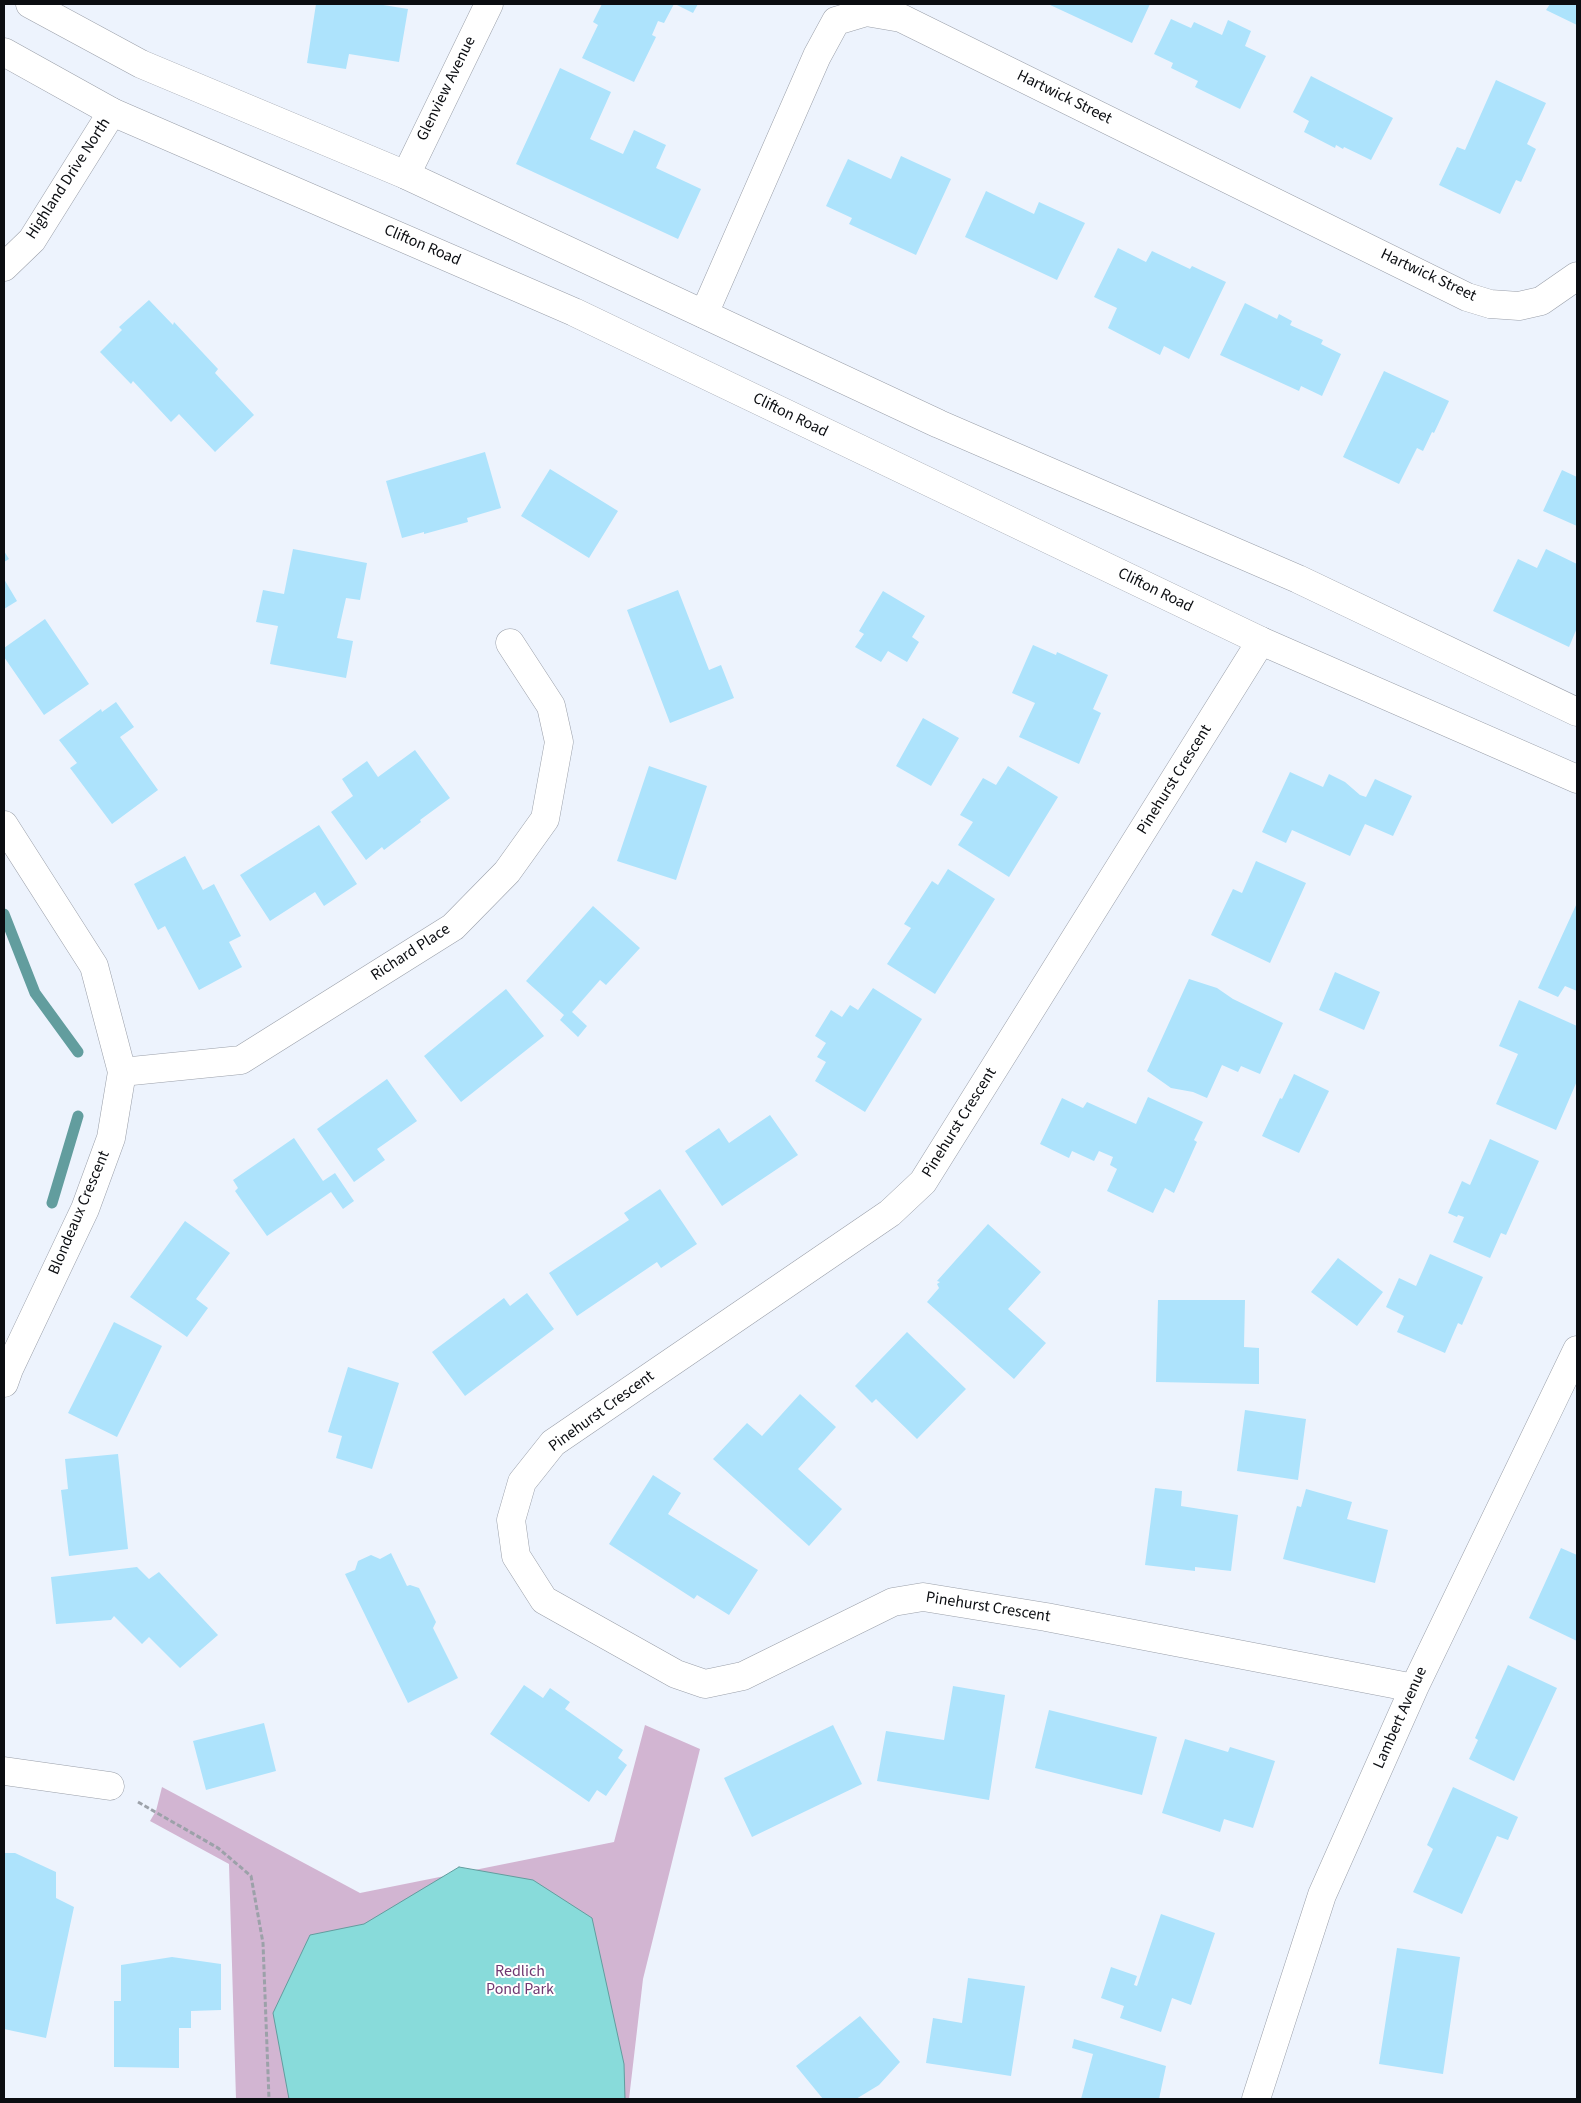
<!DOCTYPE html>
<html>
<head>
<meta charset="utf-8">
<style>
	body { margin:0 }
	#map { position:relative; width:1581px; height:2103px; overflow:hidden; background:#edf3fd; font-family:"Source Sans 3",sans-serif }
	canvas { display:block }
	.frame { position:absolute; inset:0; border:5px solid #0b0d11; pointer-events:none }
</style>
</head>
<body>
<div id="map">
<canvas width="1581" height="2103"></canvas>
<div class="frame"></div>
</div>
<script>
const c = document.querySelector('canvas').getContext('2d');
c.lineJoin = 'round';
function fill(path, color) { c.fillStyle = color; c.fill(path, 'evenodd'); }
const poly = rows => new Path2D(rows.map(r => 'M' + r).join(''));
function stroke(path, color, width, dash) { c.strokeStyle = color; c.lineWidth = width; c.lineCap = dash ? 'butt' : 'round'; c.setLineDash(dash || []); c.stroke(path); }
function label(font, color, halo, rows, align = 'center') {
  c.font = font + ' "Source Sans 3",sans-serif'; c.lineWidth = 4; c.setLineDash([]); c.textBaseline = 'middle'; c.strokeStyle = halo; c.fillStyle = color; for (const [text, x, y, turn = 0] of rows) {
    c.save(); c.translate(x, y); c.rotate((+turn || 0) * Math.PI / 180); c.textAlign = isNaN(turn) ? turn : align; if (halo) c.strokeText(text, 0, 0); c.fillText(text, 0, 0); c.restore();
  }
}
const green = poly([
	[645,1725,700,1749,643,1979,629,2099,236,2099,229,1864,150,1821,156,1811,162,1787,360,1893,614,1842]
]);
const water = poly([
	[459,1867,533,1880,592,1918,624,2064,625,2099,289,2099,273,2013,310,1935,364,1924,459,1867]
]);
const stream = poly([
	[4,914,35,993,78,1052],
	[52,1203,78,1116]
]);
const building = poly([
	[316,4,377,4,408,9,399,62,349,54,346,69,307,63],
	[602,4,674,4,664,23,658,21,652,35,656,37,634,82,582,58,598,25,593,22],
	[675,4,698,4,693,13],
	[1048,4,1150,4,1132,43],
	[1550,4,1577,4,1577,25,1546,10],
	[1171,19,1191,28,1194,22,1222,35,1228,20,1251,31,1245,46,1266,56,1240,109,1195,87,1198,81,1171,68,1173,63,1154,54],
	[560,68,611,92,590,139,623,154,634,130,666,145,656,168,701,189,678,239,516,164],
	[1311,76,1393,118,1371,160,1344,147,1343,149,1336,145,1335,148,1304,132,1309,121,1293,112],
	[1496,80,1546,103,1527,144,1536,149,1521,182,1516,180,1500,214,1439,185,1457,147,1465,150],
	[901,156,951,179,916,255,849,224,852,218,826,206,848,159,891,179],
	[986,191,1034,214,1039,202,1085,223,1057,280,965,237],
	[1118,248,1146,262,1152,251,1190,269,1192,266,1226,282,1189,359,1164,346,1160,355,1108,328,1117,308,1094,297],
	[149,300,173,325,174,322,218,369,215,373,254,415,215,452,179,414,171,422,133,381,131,384,100,352,122,330,119,327],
	[1245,303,1277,319,1279,314,1292,321,1290,325,1323,340,1321,344,1341,354,1322,396,1301,386,1299,391,1220,355],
	[1384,371,1449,401,1434,433,1432,432,1423,451,1417,448,1399,484,1343,457],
	[485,452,501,508,467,518,468,522,424,534,424,532,402,538,386,481],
	[550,469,618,511,589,558,521,516],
	[1562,470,1577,477,1577,526,1543,511],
	[293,549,367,563,360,600,346,598,337,638,353,641,346,678,270,664,278,626,256,622,263,590,284,594],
	[1546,549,1577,564,1577,628,1569,647,1493,611,1518,559,1537,568],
	[4,551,9,559,4,562],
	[4,579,17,601,4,609],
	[678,590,709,670,721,665,734,698,670,723,627,610],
	[883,591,925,616,912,637,919,642,907,662,888,651,881,662,855,647,864,634,859,631],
	[45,619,89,684,44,715,4,657,4,648],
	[1033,645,1056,655,1057,652,1108,675,1093,709,1101,713,1079,764,1019,737,1035,703,1012,693],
	[116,702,134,727,120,737,158,790,112,824,70,768,77,763,59,740,101,709,102,712],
	[923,718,959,738,931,786,896,766],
	[415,750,450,798,420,820,421,822,384,850,382,847,366,860,331,812,353,796,342,779,367,761,378,777],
	[649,766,707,786,676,880,617,861],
	[1008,766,1058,797,1009,877,958,845,973,822,960,815,983,778,996,785],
	[1290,772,1323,787,1329,774,1345,782,1360,795,1366,797,1375,779,1412,796,1393,836,1365,824,1350,856,1292,830,1286,843,1262,832],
	[319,825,357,884,324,906,315,892,270,921,240,875],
	[185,856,203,890,214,884,241,936,229,942,242,967,199,990,165,926,158,930,134,884],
	[1256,861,1306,883,1270,963,1211,935,1233,889,1242,893],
	[948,869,995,899,935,994,887,964,911,928,904,924,932,881,938,885],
	[1577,903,1577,991,1565,986,1558,997,1538,988],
	[593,906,640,948,606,985,600,980,572,1012,587,1026,578,1037,560,1020,564,1015,526,981],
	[1335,972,1380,992,1364,1030,1319,1010],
	[1189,979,1217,988,1233,999,1283,1023,1260,1074,1241,1066,1238,1072,1222,1065,1207,1098,1193,1092,1171,1088,1147,1071],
	[873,988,922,1019,865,1112,815,1081,826,1062,817,1057,826,1043,815,1036,831,1010,842,1017,850,1005,858,1010],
	[506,989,544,1036,461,1102,424,1056],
	[1519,1000,1577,1026,1577,1081,1556,1130,1496,1104,1518,1054,1499,1046],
	[1294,1074,1329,1091,1299,1153,1262,1136,1280,1098,1282,1099],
	[387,1079,417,1121,377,1149,385,1160,354,1182,317,1129],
	[1148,1097,1203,1122,1194,1140,1197,1142,1174,1193,1165,1188,1153,1213,1107,1191,1117,1169,1110,1165,1113,1157,1099,1151,1094,1161,1072,1151,1069,1158,1040,1144,1062,1098,1083,1108,1087,1102,1136,1124],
	[770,1115,798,1155,722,1206,685,1151,719,1128,729,1143],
	[294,1138,323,1181,335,1173,354,1201,343,1209,331,1192,267,1236,235,1191,238,1188,233,1180],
	[1490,1139,1539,1161,1506,1235,1501,1233,1490,1258,1453,1242,1464,1217,1458,1215,1457,1217,1448,1213,1462,1181,1470,1185],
	[660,1189,697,1244,661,1268,657,1262,577,1316,549,1273,629,1220,624,1213],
	[185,1221,230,1253,196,1299,208,1308,187,1337,130,1297],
	[988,1224,1041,1272,1008,1309,1046,1343,1014,1379,927,1302,939,1288,937,1284,940,1282,937,1281],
	[1430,1254,1483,1277,1462,1325,1458,1323,1445,1353,1397,1332,1404,1316,1386,1307,1399,1278,1416,1286],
	[1338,1258,1383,1292,1357,1326,1311,1292],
	[527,1293,554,1329,465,1396,432,1352,504,1298,510,1306],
	[1158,1300,1245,1300,1244,1347,1259,1348,1259,1384,1156,1382],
	[114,1322,162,1346,117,1437,68,1413],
	[907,1332,966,1389,917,1439,876,1399,872,1403,855,1386],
	[348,1367,399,1383,372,1469,336,1458,342,1436,328,1432],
	[800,1394,836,1427,798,1469,842,1509,809,1546,713,1459,747,1423,762,1436],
	[1245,1410,1306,1419,1298,1480,1237,1471],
	[118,1454,128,1549,69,1556,61,1490,68,1489,65,1459],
	[653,1475,681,1493,668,1514,758,1570,729,1615,697,1595,694,1599,609,1544],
	[1155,1488,1182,1491,1181,1506,1238,1515,1231,1571,1195,1567,1195,1571,1145,1565],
	[1306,1489,1352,1502,1347,1519,1388,1530,1375,1583,1283,1559,1297,1506,1301,1507],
	[1561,1548,1577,1555,1577,1641,1529,1618],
	[391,1553,407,1586,410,1585,419,1588,436,1622,433,1628,458,1678,408,1703,345,1574,355,1570,358,1561,371,1555,380,1559],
	[137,1567,149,1579,159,1572,218,1635,180,1668,149,1637,142,1644,114,1616,111,1620,56,1624,51,1577],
	[1508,1665,1557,1688,1514,1781,1469,1759,1478,1740,1475,1738],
	[524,1685,543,1698,550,1688,570,1702,565,1709,623,1750,618,1758,627,1765,606,1796,597,1790,589,1802,490,1734],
	[953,1686,1005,1695,989,1800,877,1781,886,1731,944,1740],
	[1049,1710,1157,1737,1142,1795,1035,1768],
	[264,1723,276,1771,206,1790,193,1741],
	[833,1725,862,1784,752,1837,724,1778],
	[1185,1739,1228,1752,1230,1747,1275,1761,1253,1828,1224,1819,1220,1832,1162,1813],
	[1453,1787,1518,1817,1508,1840,1497,1836,1462,1914,1413,1892,1433,1849,1427,1845],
	[4,1853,15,1853,56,1872,56,1898,74,1907,46,2038,4,2029],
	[1161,1914,1215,1933,1191,2005,1172,1998,1161,2032,1120,2018,1124,2006,1101,1998,1111,1967,1137,1976,1134,1985,1137,1986],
	[1397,1948,1460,1957,1443,2074,1379,2064],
	[172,1957,221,1964,221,2010,191,2011,191,2028,179,2028,179,2068,114,2067,114,2001,121,2001,121,1965],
	[968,1978,1025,1986,1011,2076,926,2063,933,2018,962,2023],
	[860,2016,900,2062,879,2085,856,2099,823,2099,796,2066],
	[1074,2039,1166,2066,1159,2099,1081,2099,1093,2054,1072,2048]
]);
const path = poly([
	[138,1802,218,1848,251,1876,263,1943,269,2099]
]);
const minor = poly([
	[406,175,489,4],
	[4,267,32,240,112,112],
	[704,314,817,56,836,21,866,12,901,18,1467,297,1490,304,1519,306,1541,301,1577,276],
	[1261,641,923,1182,890,1213,553,1443,522,1482,511,1520,516,1556,544,1600,676,1674,705,1684,743,1676,893,1602,923,1597,1046,1617,1414,1688],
	[4,825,94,966,122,1072,111,1138,85,1209,9,1369,4,1383],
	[122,1072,241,1060,453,927,507,872,545,819,559,742,551,706,510,643],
	[4,1771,110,1786],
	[1256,2099,1322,1895,1414,1688,1577,1350]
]);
const secondary = poly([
	[30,4,141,64,406,175,939,424,1298,579,1577,712],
	[4,52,112,112,574,312,1261,641,1577,779]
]);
const streetNames = [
	["Glenview Avenue",447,89,-64],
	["Hartwick Street",1064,98,26],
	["Highland Drive North",69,179,-57],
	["Clifton Road",422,246,23],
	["Hartwick Street",1428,276,25],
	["Clifton Road",790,416,26],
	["Clifton Road",1155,591,26],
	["Pinehurst Crescent",1175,780,-58],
	["Richard Place",411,953,-33],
	["Pinehurst Crescent",960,1123,-58],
	["Blondeaux Crescent",80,1213,-67],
	["Pinehurst Crescent",602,1412,-36],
	["Pinehurst Crescent",988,1608,9],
	["Lambert Avenue",1401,1718,-66]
];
const parkNames = [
	["Redlich",520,1972],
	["Pond Park",520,1990]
];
fill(green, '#d2b5d2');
fill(water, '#88dbda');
stroke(water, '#629d9e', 1);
stroke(stream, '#629d9e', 11);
fill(building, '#ade3fc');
stroke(minor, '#9a9fa9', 29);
stroke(secondary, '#9a9fa9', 29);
stroke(path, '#9ca1a9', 3, [5, 2.5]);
stroke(minor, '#fff', 28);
stroke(secondary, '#fff', 28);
label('16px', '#0b0d11', '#fff', streetNames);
label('16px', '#703871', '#fff', parkNames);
</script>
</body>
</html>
